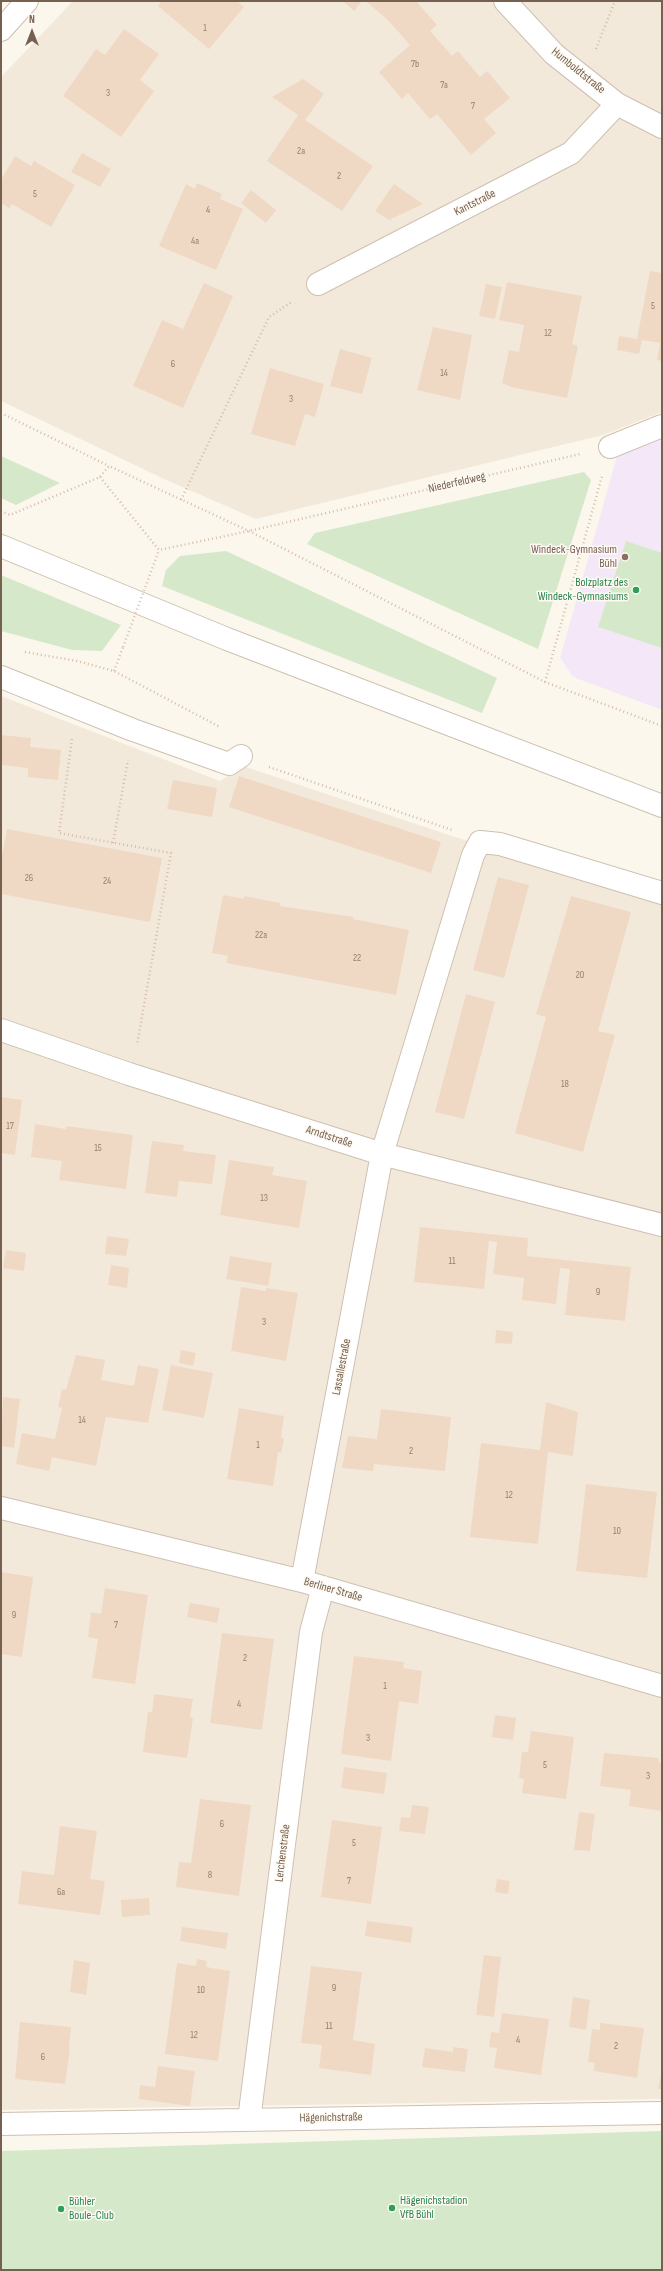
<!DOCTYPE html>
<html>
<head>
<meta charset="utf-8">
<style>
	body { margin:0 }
	#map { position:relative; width:663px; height:2271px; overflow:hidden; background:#fcf7ec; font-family:"Sofia Sans Condensed",sans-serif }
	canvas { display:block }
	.frame { position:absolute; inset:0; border:2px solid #76604f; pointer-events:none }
	.north { position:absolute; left:12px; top:12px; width:40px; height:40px; -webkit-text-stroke:3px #fefaf3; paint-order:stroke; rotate:0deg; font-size:11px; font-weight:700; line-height:16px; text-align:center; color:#76604f }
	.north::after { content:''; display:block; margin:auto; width:14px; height:18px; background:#76604f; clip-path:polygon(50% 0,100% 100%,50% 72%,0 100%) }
</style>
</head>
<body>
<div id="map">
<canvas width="663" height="2271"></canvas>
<div class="frame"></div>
<div class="north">N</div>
</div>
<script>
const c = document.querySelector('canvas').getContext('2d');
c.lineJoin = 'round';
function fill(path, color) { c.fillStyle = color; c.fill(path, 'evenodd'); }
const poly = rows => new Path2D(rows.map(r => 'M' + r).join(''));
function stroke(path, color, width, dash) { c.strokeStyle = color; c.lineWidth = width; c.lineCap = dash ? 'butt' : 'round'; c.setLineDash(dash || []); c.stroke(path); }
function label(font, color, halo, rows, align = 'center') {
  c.font = font + ' "Sofia Sans Condensed",sans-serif'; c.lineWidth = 3; c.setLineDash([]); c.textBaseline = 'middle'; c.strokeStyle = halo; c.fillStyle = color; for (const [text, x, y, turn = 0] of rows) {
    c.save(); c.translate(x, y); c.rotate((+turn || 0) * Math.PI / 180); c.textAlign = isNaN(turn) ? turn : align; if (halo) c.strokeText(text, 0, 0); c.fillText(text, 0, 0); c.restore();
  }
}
const residential = poly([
	[73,1,662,1,662,412,603,435,256,519,164,479,1,401,1,77],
	[1,696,220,781,243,766,449,835,662,902,662,2099,1,2110]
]);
const education = poly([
	[662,439,662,710,573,677,560,658,617,456]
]);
const green = poly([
	[1,456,60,483,16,505,1,498],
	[584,472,591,480,538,649,307,544,315,533],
	[626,541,662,553,662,648,598,627],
	[226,551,497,678,482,713,162,586,166,570,180,556],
	[1,575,121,625,102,651,72,650,1,631],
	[662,2131,662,2270,1,2270,1,2151]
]);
const building = poly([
	[162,1,237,1,244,7,209,49,158,6],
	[343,1,362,1,354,11],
	[366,1,416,1,437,25,430,31,452,56,458,51,480,77,487,71,510,98,484,119,496,133,471,155,437,114,430,119,408,93,402,99,379,72,410,45,389,21],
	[124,29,159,54,140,80,154,91,121,137,63,96,96,49,105,55],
	[303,79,324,94,305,120,373,166,342,211,267,161,298,115,272,97],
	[82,153,111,169,100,187,71,172],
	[15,156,31,166,34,161,75,185,51,227,12,204,9,208,1,203,1,180],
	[197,183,222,194,220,199,243,209,216,270,159,246,186,184,195,189],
	[394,184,423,204,389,220,375,211],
	[251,190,276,210,266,223,241,203],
	[650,271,662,273,662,361,657,360,660,343,642,340,639,354,617,350,619,336,637,339],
	[507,282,582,296,572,344,578,346,567,398,511,387,502,383,509,350,519,352,524,325,499,320],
	[204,283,233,296,183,408,133,386,162,320,183,329],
	[486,284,502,287,495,319,479,316],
	[433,327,472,335,460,400,417,390],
	[340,349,372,358,362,394,330,386],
	[270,368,324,384,315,417,305,414,295,446,251,434],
	[1,735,31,738,30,747,61,750,58,780,28,777,28,768,1,765],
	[239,776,441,842,431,873,229,807],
	[173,780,217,788,212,817,167,809],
	[7,829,162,858,150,922,1,894,1,861],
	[498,877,529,885,504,978,473,970],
	[223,895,244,899,244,896,280,903,280,906,354,917,353,919,409,930,396,995,226,963,228,956,212,953],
	[571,896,631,912,598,1031,615,1035,583,1152,515,1133,546,1017,536,1014],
	[466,994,495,1002,464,1119,435,1112],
	[1,1097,22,1100,15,1155,1,1153],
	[35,1124,66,1129,66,1126,133,1135,126,1189,59,1180,62,1161,31,1157],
	[152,1141,184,1145,183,1151,216,1155,212,1184,179,1181,177,1197,145,1193],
	[229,1160,274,1167,272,1175,307,1181,299,1228,220,1215],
	[420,1227,528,1238,527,1256,631,1267,625,1321,565,1315,570,1269,560,1268,556,1304,522,1300,524,1278,493,1274,497,1242,489,1241,484,1289,414,1282],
	[107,1236,129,1239,126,1256,105,1254],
	[6,1250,26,1253,24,1271,3,1268],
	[230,1256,272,1263,268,1286,226,1279],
	[111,1265,129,1268,127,1288,108,1285],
	[241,1287,266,1291,266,1288,298,1293,286,1361,231,1351],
	[496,1330,513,1332,512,1344,495,1343],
	[181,1350,196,1353,193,1366,179,1363],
	[76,1355,105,1360,101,1380,134,1386,138,1365,159,1369,148,1423,106,1417,96,1466,52,1457,49,1471,16,1464,22,1433,55,1439,62,1408,58,1407,62,1389,66,1390],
	[171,1365,213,1373,204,1418,162,1410],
	[3,1397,20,1399,14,1448,1,1446],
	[546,1402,578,1412,573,1456,548,1452,538,1544,470,1537,481,1443,540,1450],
	[239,1408,284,1416,281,1438,284,1439,281,1453,278,1452,273,1486,227,1479],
	[381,1409,451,1417,445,1471,374,1464,373,1471,342,1468,348,1436,377,1439],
	[586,1484,657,1492,647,1578,576,1571],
	[1,1572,33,1577,22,1657,1,1654],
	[105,1588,148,1595,135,1684,92,1678,98,1639,88,1637,91,1612,101,1614],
	[190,1603,220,1608,217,1623,187,1617],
	[222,1633,274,1639,262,1730,210,1723],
	[354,1656,404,1662,403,1668,422,1671,418,1704,399,1701,391,1761,341,1754],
	[154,1694,193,1699,190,1717,193,1718,187,1758,143,1752,148,1712,152,1712],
	[495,1715,516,1718,513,1740,492,1737],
	[531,1731,574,1737,566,1799,522,1793,524,1779,519,1778,522,1752,528,1752],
	[604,1753,659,1758,658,1762,662,1763,662,1811,629,1806,631,1790,600,1786],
	[344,1767,387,1773,384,1794,341,1788],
	[200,1799,251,1805,239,1896,176,1887,179,1862,191,1863],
	[412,1805,429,1807,425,1834,399,1831,401,1817,410,1818],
	[579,1812,595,1814,590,1851,574,1850],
	[332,1820,382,1827,371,1904,321,1897],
	[60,1826,97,1831,90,1879,105,1881,100,1915,18,1904,22,1871,54,1875],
	[497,1879,510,1881,508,1894,495,1892],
	[149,1898,150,1915,122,1917,121,1900],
	[367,1921,413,1927,411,1943,365,1936],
	[182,1927,228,1933,226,1949,180,1941],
	[484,1955,501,1957,494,2017,476,2015],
	[197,1959,207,1961,206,1967,230,1971,218,2061,165,2054,177,1963,196,1966],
	[74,1960,90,1963,86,1995,70,1992],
	[311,1966,362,1972,353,2040,375,2044,371,2075,319,2068,322,2045,301,2043],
	[573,1997,590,2000,586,2030,569,2027],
	[502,2013,549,2019,541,2075,494,2068,497,2048,489,2047,491,2032,499,2033],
	[20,2022,71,2027,69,2048,70,2049,65,2084,15,2079],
	[600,2023,644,2028,637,2078,594,2071,595,2063,588,2062,592,2029,600,2030],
	[453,2047,468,2049,465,2072,422,2067,425,2048,453,2052],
	[158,2066,195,2071,190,2106,139,2099,140,2085,155,2087],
	[662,2070,662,2089,658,2089]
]);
const path = poly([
	[596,49,615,1],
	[1,413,109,466],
	[100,477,159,550,249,531,580,454],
	[181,500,269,317,293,301],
	[1,511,10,515,100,477,109,466,249,531,545,682,662,726],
	[25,652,77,661,114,671,220,727],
	[114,671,123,647],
	[545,682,602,476],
	[72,739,59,833,171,853,137,1045],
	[269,767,452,830],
	[113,843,128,760]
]);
const minor = poly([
	[505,1,554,54,617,104,662,127],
	[1,30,27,1],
	[318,284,571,153,617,104],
	[610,447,662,426],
	[1,546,227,639,662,806],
	[1,677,133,730,229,764,241,756],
	[1,1030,129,1074,382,1154,662,1225],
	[1,1508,302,1581,662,1686],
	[302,1581,382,1154,473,855,480,842,500,844,662,893],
	[249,2120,311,1632,323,1587],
	[1,2124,662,2113]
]);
const pathBridge = poly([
	[123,647,159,550]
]);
const markers = [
	[625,557,4,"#8d6e63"],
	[636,590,4,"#2e9e5b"],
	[392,2208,4,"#2e9e5b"],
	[61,2209,4,"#2e9e5b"]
];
const numberNames = [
	["1",205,28],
	["7b",415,64],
	["7a",444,85],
	["3",108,93],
	["7",473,106],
	["2a",301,151],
	["2",339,176],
	["5",35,194],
	["4",208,210],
	["4a",195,241],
	["5",653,306],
	["12",548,333],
	["6",173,364],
	["14",444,373],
	["3",291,399],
	["26",29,878],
	["24",107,881],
	["22a",261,935],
	["22",357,958],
	["20",580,975],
	["18",565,1084],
	["17",10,1126],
	["15",98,1148],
	["13",264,1198],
	["11",452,1261],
	["9",598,1292],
	["3",264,1322],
	["14",82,1420],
	["1",258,1445],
	["2",411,1451],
	["12",509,1495],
	["10",617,1531],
	["9",14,1615],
	["7",116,1625],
	["2",245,1658],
	["1",385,1686],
	["4",239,1704],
	["3",368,1738],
	["5",545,1765],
	["3",648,1776],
	["6",222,1824],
	["5",354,1843],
	["8",210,1875],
	["7",349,1881],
	["6a",61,1892],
	["9",334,1988],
	["10",201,1990],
	["11",329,2026],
	["12",194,2035],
	["4",518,2040],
	["2",616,2046],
	["6",43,2057]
];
const streetNames = [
	["Humboldtstraße",578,71,39],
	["Kantstraße",475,203,-27],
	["Niederfeldweg",457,483,-13],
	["Arndtstraße",329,1137,18],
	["Lassallestraße",342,1367,-79],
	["Berliner Straße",333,1590,16],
	["Lerchenstraße",283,1853,-83],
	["Hägenichstraße",331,2118,-1]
];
const educationNames = [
	["Windeck-Gymnasium",617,550],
	["Bühl",617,564]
];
const leisureNames = [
	["Bolzplatz des",628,583,"right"],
	["Windeck-Gymnasiums",628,597,"right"],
	["Hägenichstadion",400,2201],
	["VfB Bühl",400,2215],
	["Bühler",69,2202],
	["Boule-Club",69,2216]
];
fill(residential, '#f3e9db');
fill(education, '#f4e8f8');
fill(green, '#d5e9ca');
fill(building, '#efd9c5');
stroke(minor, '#cec0b1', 24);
stroke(path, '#d5bca8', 2.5, [1, 3]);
stroke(minor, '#fff', 22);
stroke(pathBridge, '#d5bca8', 2.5, [1, 3]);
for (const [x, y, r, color] of markers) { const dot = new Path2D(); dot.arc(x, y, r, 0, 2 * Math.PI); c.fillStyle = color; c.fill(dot); stroke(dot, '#fefaf3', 1.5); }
label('10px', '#947e6c', null, numberNames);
label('12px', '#76604f', '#fefaf3', streetNames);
label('12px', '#785e54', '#fefaf3', educationNames, 'right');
label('12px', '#27864d', '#fefaf3', leisureNames, 'left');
</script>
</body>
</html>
